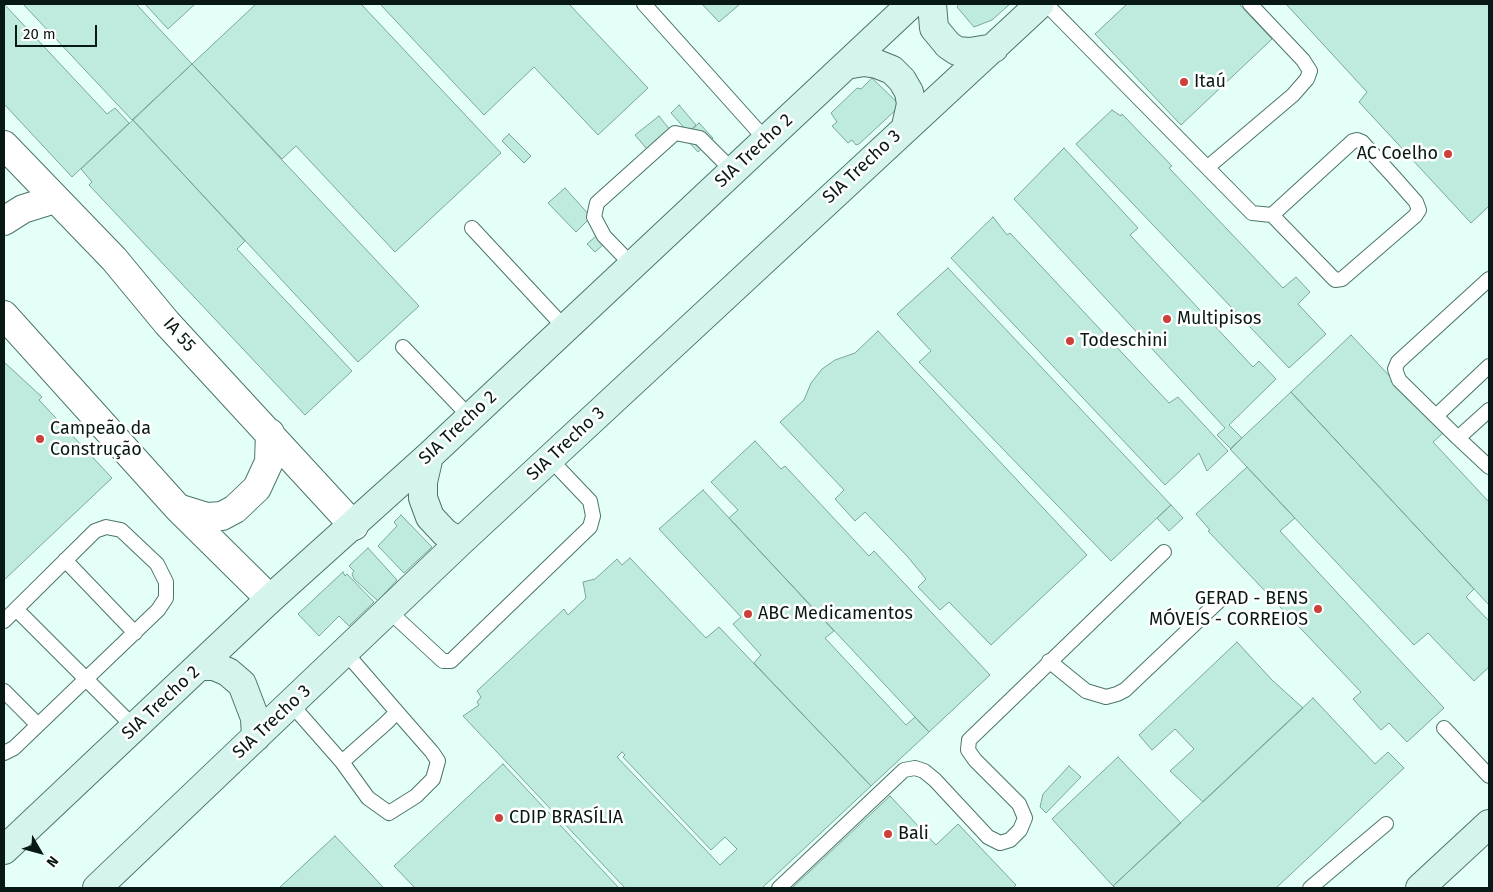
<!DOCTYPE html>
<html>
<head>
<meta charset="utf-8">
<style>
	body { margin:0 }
	#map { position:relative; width:1493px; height:892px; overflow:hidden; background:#e4fff7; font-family:"Fira Sans",sans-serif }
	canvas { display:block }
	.frame { position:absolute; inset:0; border:5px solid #081915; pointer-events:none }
	.north { position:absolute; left:15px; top:827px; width:50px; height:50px; -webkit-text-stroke:4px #fff; paint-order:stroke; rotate:128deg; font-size:14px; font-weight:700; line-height:20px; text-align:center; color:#081915 }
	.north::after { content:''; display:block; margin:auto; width:18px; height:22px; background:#081915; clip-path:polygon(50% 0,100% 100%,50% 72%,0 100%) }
	.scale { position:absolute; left:15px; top:25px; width:82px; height:22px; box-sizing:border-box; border:2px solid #081915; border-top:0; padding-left:6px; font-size:15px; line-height:18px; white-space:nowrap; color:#081915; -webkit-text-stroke:4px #fff; paint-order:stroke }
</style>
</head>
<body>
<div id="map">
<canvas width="1493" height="892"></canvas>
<div class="frame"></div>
<div class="north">N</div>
<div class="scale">20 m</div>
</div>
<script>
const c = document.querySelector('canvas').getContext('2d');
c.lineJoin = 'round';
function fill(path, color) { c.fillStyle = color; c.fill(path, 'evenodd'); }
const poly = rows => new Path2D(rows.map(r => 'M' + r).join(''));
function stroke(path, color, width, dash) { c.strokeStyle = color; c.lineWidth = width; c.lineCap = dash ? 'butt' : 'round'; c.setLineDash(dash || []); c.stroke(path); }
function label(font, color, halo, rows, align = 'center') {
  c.font = font + ' "Fira Sans",sans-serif'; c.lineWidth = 5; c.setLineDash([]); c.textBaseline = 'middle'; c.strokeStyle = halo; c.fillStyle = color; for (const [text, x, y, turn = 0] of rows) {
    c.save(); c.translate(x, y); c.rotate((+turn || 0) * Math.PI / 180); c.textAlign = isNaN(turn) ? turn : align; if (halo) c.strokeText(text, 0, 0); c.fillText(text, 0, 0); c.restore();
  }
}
const building = poly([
	[4,4,107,114,115,108,129,123,72,177,4,104,4,4],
	[23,4,136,4,192,64,132,120,23,4],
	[145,4,195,4,168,29,145,4],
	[256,4,361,4,501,153,395,252,296,146,282,159,192,64,256,4],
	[380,4,569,4,648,88,598,135,534,67,484,115,380,4],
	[702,4,740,4,719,22,702,4],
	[959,4,1010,4,992,20,974,27,957,7,959,4],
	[1127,4,1239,4,1272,39,1181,125,1095,34,1127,4],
	[1286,4,1489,4,1489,206,1471,223,1359,102,1367,92,1286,4],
	[192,64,419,306,358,362,133,120,192,64],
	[872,78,899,104,899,107,859,144,856,145,852,140,848,143,832,126,837,122,831,113,857,88,861,89,872,78],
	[679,105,696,125,688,132,671,113,679,105],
	[1112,110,1121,116,1122,114,1172,166,1169,168,1283,288,1296,277,1310,292,1298,304,1326,334,1289,368,1076,144,1112,110],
	[659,116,674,135,651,154,635,135,659,116],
	[133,120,245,241,237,249,352,371,305,415,89,185,92,182,81,169,133,120],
	[699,123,713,138,698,152,684,137,699,123],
	[509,134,531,156,524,163,502,141,509,134],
	[1064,148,1138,228,1130,235,1253,367,1259,361,1276,379,1229,425,1242,438,1231,449,1217,435,1225,428,1014,199,1064,148],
	[565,188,591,217,576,232,548,203,565,188],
	[993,217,1007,235,1010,233,1169,403,1178,397,1228,451,1207,471,1199,453,1165,485,951,258,993,217],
	[596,236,604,244,595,252,587,244,596,236],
	[948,268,1171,505,1111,561,919,362,931,351,897,314,948,268],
	[878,331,1087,555,991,645,949,602,940,610,918,587,926,579,907,556,865,512,855,521,835,499,844,490,780,422,804,400,811,383,822,369,835,360,855,353,878,331],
	[1351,335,1443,433,1433,442,1489,502,1489,605,1291,392,1351,335],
	[4,362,42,397,39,400,112,478,4,580,4,362],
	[1291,392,1474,589,1466,597,1489,621,1489,667,1474,681,1428,633,1414,645,1230,449,1291,392],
	[755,441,781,469,785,466,869,556,874,551,990,675,929,732,729,518,738,510,711,482,755,441],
	[1247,467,1295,518,1280,531,1444,708,1407,742,1389,723,1381,730,1353,699,1361,692,1208,531,1210,530,1196,514,1247,467],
	[703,490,834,631,825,638,906,725,915,717,929,732,871,786,754,663,761,655,733,624,741,617,659,529,703,490],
	[1171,505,1183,518,1169,531,1157,518,1171,505],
	[401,515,432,547,404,573,378,546,397,526,394,522,401,515],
	[368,548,397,580,378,601,354,579,352,574,354,571,349,566,368,548],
	[630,558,706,638,719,627,871,786,762,888,625,888,463,716,479,705,477,702,481,697,477,691,564,609,568,615,586,598,583,582,595,579,617,559,622,565,630,558],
	[622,752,625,755,623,757,711,850,725,837,737,849,734,852,720,865,617,757,622,752],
	[343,572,345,576,347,574,374,602,349,626,339,616,319,636,298,614,343,572],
	[1237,642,1272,680,1303,708,1203,802,1170,771,1194,749,1175,729,1152,750,1139,735,1237,642],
	[1313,698,1375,764,1388,752,1404,768,1276,888,1116,888,1113,886,1313,698],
	[1118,757,1181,823,1113,886,1052,819,1118,757],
	[503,764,619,888,415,888,394,866,503,764],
	[1069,766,1081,777,1046,813,1040,807,1043,794,1069,766],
	[890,796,936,845,958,824,1016,885,1013,888,792,888,890,796],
	[335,836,384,888,279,888,335,836]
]);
const service = poly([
	[644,4,766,140],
	[1046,4,1252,213,1272,215,1335,280,1342,279,1415,216,1419,210,1416,202,1394,177,1362,142,1357,140,1353,141,1272,215],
	[1208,167,1293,95,1307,79,1310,71,1303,60,1250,4],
	[472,228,565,328],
	[632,265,604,236,594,217,597,203,675,133,700,138,733,171],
	[403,347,470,417],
	[1489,410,1458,438,1489,467],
	[1436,416,1489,366],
	[1458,438,1399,380,1395,369,1398,362,1489,279],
	[65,560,135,633],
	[16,609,135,728],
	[390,612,443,661,451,661,590,527,593,516,590,501,550,459],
	[4,621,95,531,106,527,121,530,157,564,166,582,166,598,158,610,14,748,4,753],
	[1049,661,1086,691,1106,697,1117,694,1125,690,1221,599],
	[4,691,38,725],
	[291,704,342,762,386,723,397,712,346,653],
	[1444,728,1489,776],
	[342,762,368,798,389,813,416,796,433,779,438,761,432,752,397,712],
	[779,888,904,770,915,768,924,771,935,780,988,837,1000,843,1010,840,1020,830,1025,818,1019,804,975,760,968,750,969,740,1164,552],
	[1310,888,1386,824]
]);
const tertiary = poly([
	[4,145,114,259,167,323,354,526],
	[4,221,23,209,55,199],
	[4,315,177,507,270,599],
	[178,508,207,517,222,516,235,509,257,488,269,462,270,433]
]);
const secondary = poly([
	[932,4,934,28,948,45,957,51,970,52,994,48],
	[846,65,864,62,877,64,892,70,902,80,909,92,911,104,906,126],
	[429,456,423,482,423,498,430,517,445,533,460,542],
	[202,666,214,666,228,672,242,684,255,718,256,737],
	[4,850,270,599,429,456,911,4],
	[97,888,460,542,1040,4],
	[1420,888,1489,824]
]);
const markers = [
	[1184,82,5,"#cd3f3a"],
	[1448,154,5,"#cd3f3a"],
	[1167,319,5,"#cd3f3a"],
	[1070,341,5,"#cd3f3a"],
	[40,439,5,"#cd3f3a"],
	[1318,609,5,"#cd3f3a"],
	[748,614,5,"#cd3f3a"],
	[499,818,5,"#cd3f3a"],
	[888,834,5,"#cd3f3a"]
];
const poiNames = [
	["Itaú",1194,82],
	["AC Coelho",1438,154,"right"],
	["Multipisos",1177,319],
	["Todeschini",1080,341],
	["Campeão da",50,429],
	["Construção",50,450],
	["GERAD - BENS",1308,599,"right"],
	["MÓVEIS - CORREIOS",1308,620,"right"],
	["ABC Medicamentos",758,614],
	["CDIP BRASÍLIA",509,818],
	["Bali",898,834]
];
const streetNames = [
	["SIA Trecho 2",754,151,-43],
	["SIA Trecho 3",862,167,-43],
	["IA 55",179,335,48],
	["SIA Trecho 2",458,428,-43],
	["SIA Trecho 3",566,444,-43],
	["SIA Trecho 2",161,703,-43],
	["SIA Trecho 3",272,722,-43]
];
fill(building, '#beebde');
stroke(building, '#7ba69a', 1);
stroke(service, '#4b756a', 16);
stroke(tertiary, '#4b756a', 30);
stroke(secondary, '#4b756a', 30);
stroke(service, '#fff', 14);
stroke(tertiary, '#fff', 28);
stroke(secondary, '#d5f4ed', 28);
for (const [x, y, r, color] of markers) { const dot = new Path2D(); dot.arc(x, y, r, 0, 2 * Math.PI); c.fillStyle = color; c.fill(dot); stroke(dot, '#fff', 2); }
label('18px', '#081915', '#fff', poiNames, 'left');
label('18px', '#081915', '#fff', streetNames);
</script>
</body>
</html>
